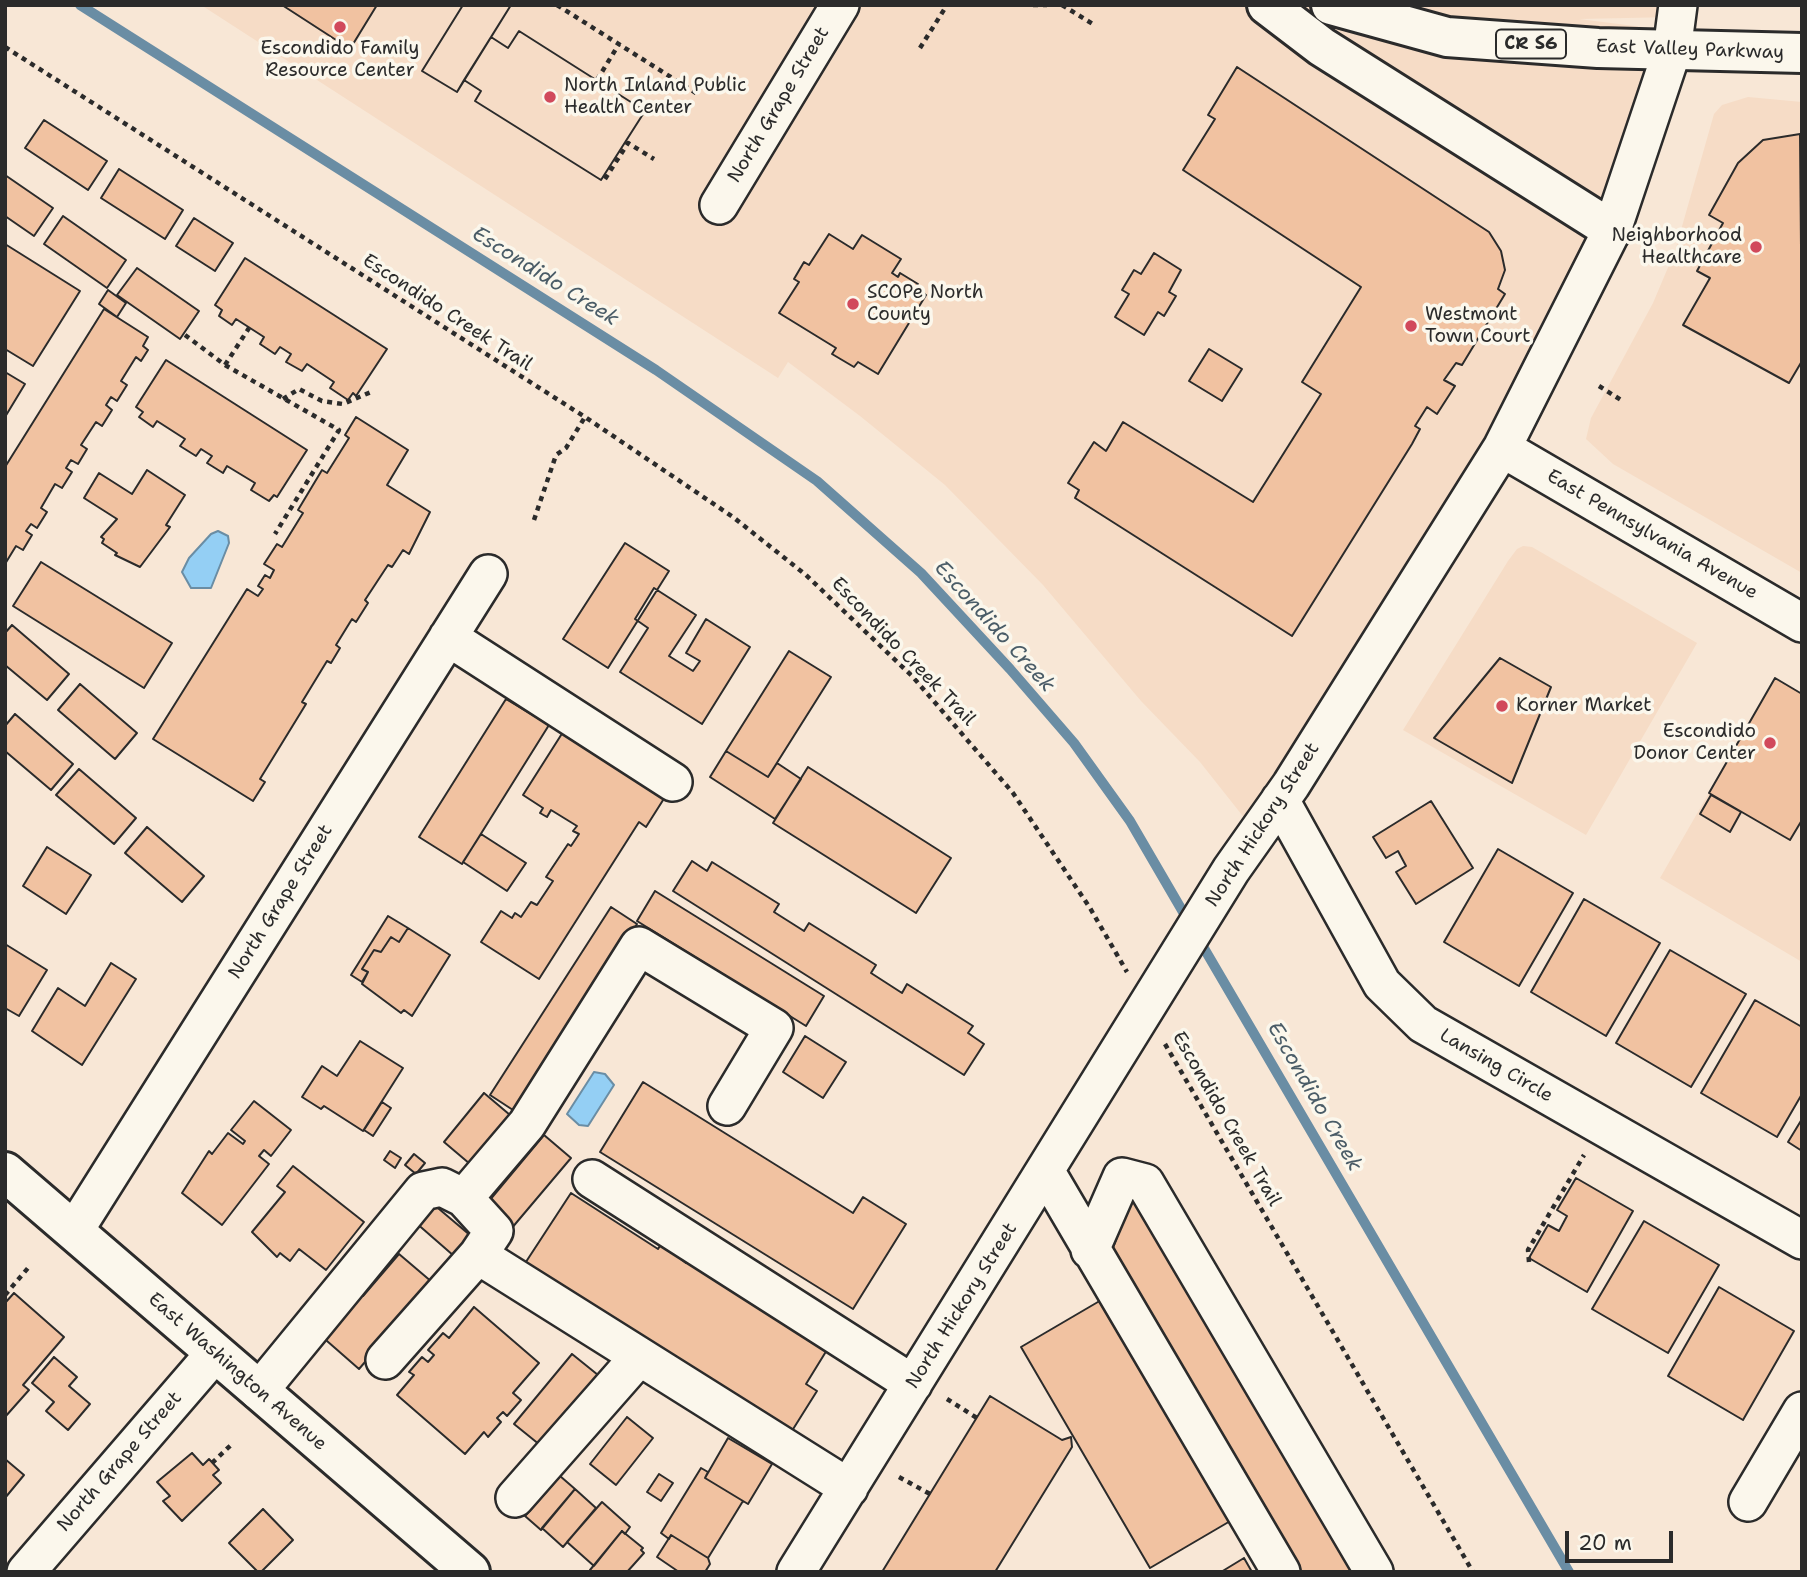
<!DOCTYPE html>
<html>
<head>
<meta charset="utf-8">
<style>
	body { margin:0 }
	#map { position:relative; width:1807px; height:1577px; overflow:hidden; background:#f8e7d6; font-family:"Shantell Sans",sans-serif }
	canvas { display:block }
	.frame { position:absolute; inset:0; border:7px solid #2b2b2b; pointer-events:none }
	.scale { position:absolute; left:1565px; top:1531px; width:108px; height:32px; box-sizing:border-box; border:4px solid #2b2b2b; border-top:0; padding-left:9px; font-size:21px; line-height:24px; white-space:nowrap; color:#2b2b2b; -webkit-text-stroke:5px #fbf7ec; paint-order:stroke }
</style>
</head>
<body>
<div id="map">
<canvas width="1807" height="1577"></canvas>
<div class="frame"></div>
<div class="scale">20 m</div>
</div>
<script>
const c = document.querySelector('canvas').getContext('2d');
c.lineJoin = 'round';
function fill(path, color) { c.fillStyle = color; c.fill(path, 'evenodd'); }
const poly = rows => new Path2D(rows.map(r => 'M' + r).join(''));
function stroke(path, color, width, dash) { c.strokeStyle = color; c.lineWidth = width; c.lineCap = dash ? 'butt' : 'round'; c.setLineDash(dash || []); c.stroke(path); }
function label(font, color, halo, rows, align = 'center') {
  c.font = font + ' "Shantell Sans",sans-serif'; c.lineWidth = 7; c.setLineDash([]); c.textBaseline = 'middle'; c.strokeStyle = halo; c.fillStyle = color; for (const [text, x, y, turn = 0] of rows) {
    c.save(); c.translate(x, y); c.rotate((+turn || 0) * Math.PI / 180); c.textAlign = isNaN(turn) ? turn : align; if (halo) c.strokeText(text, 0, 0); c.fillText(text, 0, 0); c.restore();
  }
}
const built = poly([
	[201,5,1700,5,1673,17,1579,19,1674,31,1615,220,1257,834,1200,762,1141,701,1043,585,945,485,860,416,788,362,778,378],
	[1748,97,1802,102,1802,573,1613,464,1586,439,1591,418,1653,303,1675,251,1714,114,1722,105],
	[1523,546,1532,547,1697,643,1586,835,1403,730,1508,561,1517,549],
	[1775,678,1802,694,1802,962,1660,878]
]);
const water = poly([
	[218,531,228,536,229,543,211,588,191,588,182,572,189,558,211,534,218,531],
	[594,1072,605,1074,614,1085,588,1126,579,1125,567,1114,594,1072]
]);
const stream = poly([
	[80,5,656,370,817,481,921,573,1010,669,1074,743,1130,821,1190,924],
	[1198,938,1569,1572]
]);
const building = poly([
	[282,5,377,5,350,49,282,5],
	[463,5,511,5,457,92,422,71,463,5],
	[463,5,511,5,491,37,508,48,519,31,645,111,601,180,475,101,481,91,464,80,457,92,422,71,463,5],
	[519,31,645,111,601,180,475,101,481,91,464,80,491,37,508,48,519,31],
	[1237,67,1489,232,1501,251,1505,270,1498,289,1505,294,1462,365,1456,363,1444,380,1455,386,1437,414,1427,407,1415,426,1420,429,1412,444,1292,636,1075,498,1079,490,1068,483,1094,442,1106,451,1123,422,1253,502,1321,394,1302,382,1361,287,1183,170,1215,119,1208,115,1237,67],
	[44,120,107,161,88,190,25,148,44,120],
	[1800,134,1802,361,1789,383,1683,325,1710,278,1697,271,1723,223,1709,215,1738,163,1763,140,1800,134],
	[119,169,183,210,165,239,101,198,119,169],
	[5,175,53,208,34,236,5,216,5,175],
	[63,216,126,260,107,288,44,244,63,216],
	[194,218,233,243,215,271,176,246,194,218],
	[829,234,853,249,862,235,901,259,892,273,898,277,900,273,918,284,916,288,926,295,878,374,858,362,854,367,832,354,836,348,779,313,799,282,794,279,804,262,809,265,829,234],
	[5,244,80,291,33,366,5,349,5,244],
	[1154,253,1181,270,1169,292,1176,296,1164,316,1158,312,1144,335,1115,317,1129,294,1122,290,1134,270,1141,274,1154,253],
	[245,258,387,349,356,396,353,393,348,400,330,388,334,382,307,364,302,371,286,362,291,354,280,347,275,354,260,344,264,337,236,319,232,325,219,316,222,310,215,305,245,258],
	[137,268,199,311,180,339,117,295,137,268],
	[108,290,126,303,117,317,99,304,108,290],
	[104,309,148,337,143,346,148,350,141,361,136,357,121,381,127,385,117,401,111,397,106,405,112,410,102,426,96,422,81,445,87,449,78,464,71,460,66,468,72,472,62,488,55,484,41,508,47,512,37,528,31,524,26,531,32,535,23,550,16,546,5,564,5,467,104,309],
	[1209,349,1242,369,1222,401,1189,381,1209,349],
	[166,360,307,450,277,497,274,495,269,501,251,490,255,483,227,466,223,473,207,463,212,456,201,449,196,456,180,446,185,439,157,421,153,427,139,417,143,412,136,407,166,360],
	[5,372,25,384,5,417,5,372],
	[356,417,408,450,387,485,430,512,409,554,403,550,392,567,388,565,365,600,368,603,356,622,352,619,336,645,340,648,331,663,327,661,302,702,306,704,260,779,265,782,253,801,153,739,247,589,258,596,263,589,258,586,265,575,270,578,274,570,264,564,277,544,282,547,303,513,298,510,322,470,327,473,349,438,345,435,356,417],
	[147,470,185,495,166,525,170,527,140,567,115,555,117,553,102,543,104,539,101,537,117,519,84,498,99,473,132,494,147,470],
	[625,543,669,571,608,668,563,639,625,543],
	[41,562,172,643,144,688,13,606,41,562],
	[654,588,696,615,669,656,693,671,700,661,686,653,706,619,750,647,702,724,620,672,648,628,635,619,654,588],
	[12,625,69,674,47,700,5,665,5,633,12,625],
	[789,651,831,677,768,777,726,751,789,651],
	[1500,658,1551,687,1512,783,1434,738,1500,658],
	[1775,678,1802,694,1802,820,1790,840,1709,793,1775,678],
	[80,684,137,733,115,759,58,710,80,684],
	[506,699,549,725,462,864,419,837,506,699],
	[15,714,73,764,51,790,5,751,5,726,15,714],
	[563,732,665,797,646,827,639,822,539,979,481,942,501,911,512,918,515,913,521,917,531,902,537,905,553,881,546,877,568,844,571,846,579,834,573,831,577,826,551,810,547,817,540,813,543,808,523,795,563,732],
	[726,751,768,777,777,763,801,779,775,819,710,777,726,751],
	[808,767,951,858,916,913,773,823,808,767],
	[79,769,136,818,114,844,56,795,79,769],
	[1711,795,1741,812,1730,832,1700,814,1711,795],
	[1431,801,1473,868,1416,904,1396,872,1406,866,1398,851,1386,858,1373,837,1431,801],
	[147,827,204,876,182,902,125,853,147,827],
	[481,834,526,863,507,891,463,862,481,834],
	[47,847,91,875,66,914,23,886,47,847],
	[1498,849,1573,893,1519,986,1444,942,1498,849],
	[692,861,707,871,712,862,779,904,774,912,804,931,809,923,876,965,871,973,902,993,907,984,973,1026,968,1033,984,1044,964,1075,673,891,692,861],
	[655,891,824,996,806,1026,637,921,655,891],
	[1584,899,1660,943,1606,1036,1531,992,1584,899],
	[611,907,637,924,516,1112,490,1095,611,907],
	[388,916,408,928,399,942,391,937,381,952,374,950,362,969,368,972,362,982,351,975,388,916],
	[408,928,450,955,412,1016,404,1010,401,1013,362,984,368,972,362,969,374,950,381,952,391,937,399,942,408,928],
	[5,944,47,970,19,1016,5,1008,5,944],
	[1670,950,1746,994,1691,1087,1616,1043,1670,950],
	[111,963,136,979,82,1065,32,1031,58,988,85,1006,111,963],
	[1755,1000,1802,1027,1802,1094,1777,1137,1701,1093,1755,1000],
	[805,1036,846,1062,823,1098,783,1072,805,1036],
	[360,1041,403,1068,363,1131,324,1106,321,1109,302,1097,322,1066,337,1076,360,1041],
	[643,1082,853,1213,863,1197,906,1224,853,1309,600,1152,643,1082],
	[484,1093,510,1115,470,1164,444,1142,484,1093],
	[254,1101,291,1130,271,1156,264,1150,259,1156,269,1164,222,1225,182,1193,209,1151,212,1154,228,1133,243,1144,245,1141,231,1130,254,1101],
	[382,1102,391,1108,373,1136,364,1130,382,1102],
	[1802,1119,1802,1151,1788,1142,1802,1119],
	[544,1135,571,1158,511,1229,484,1207,544,1135],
	[390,1151,401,1158,395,1168,384,1160,390,1151],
	[414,1154,425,1163,416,1174,405,1165,414,1154],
	[293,1166,364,1222,326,1270,299,1249,290,1261,280,1253,277,1257,252,1232,285,1192,277,1186,293,1166],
	[1576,1178,1633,1211,1587,1292,1529,1258,1548,1225,1559,1231,1567,1216,1557,1210,1576,1178],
	[1135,1190,1359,1572,1298,1572,1111,1253,1135,1190],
	[571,1193,658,1249,663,1241,684,1254,681,1259,686,1263,690,1258,830,1345,806,1384,817,1391,790,1434,661,1348,655,1357,614,1319,551,1279,546,1288,520,1271,571,1193],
	[432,1203,471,1236,454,1256,415,1222,432,1203],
	[1644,1221,1719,1265,1668,1353,1592,1309,1644,1221],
	[399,1254,439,1288,395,1327,359,1369,319,1334,357,1290,363,1296,399,1254],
	[1719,1287,1794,1331,1743,1420,1668,1376,1719,1287],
	[14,1293,64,1337,23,1385,29,1390,5,1417,5,1303,14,1293],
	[1103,1299,1232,1520,1150,1568,1021,1347,1103,1299],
	[474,1307,539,1363,513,1393,521,1400,507,1416,503,1412,497,1418,501,1422,488,1437,484,1432,465,1454,397,1395,414,1375,409,1372,422,1357,428,1362,434,1355,428,1350,443,1333,449,1338,474,1307],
	[572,1354,598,1375,540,1445,514,1424,572,1354],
	[54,1357,77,1377,69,1386,90,1404,68,1430,46,1411,54,1402,32,1383,54,1357],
	[990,1396,1062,1440,1071,1437,1072,1447,995,1572,882,1572,990,1396],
	[627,1417,653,1438,616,1485,590,1464,627,1417],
	[728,1438,772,1464,748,1504,705,1478,728,1438],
	[192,1453,203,1465,209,1459,219,1470,213,1475,221,1483,182,1521,163,1501,170,1496,157,1482,192,1453],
	[5,1459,24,1475,5,1498,5,1459],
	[701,1468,708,1472,705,1478,743,1501,708,1558,671,1535,669,1539,661,1533,701,1468],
	[659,1474,673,1483,661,1501,647,1492,659,1474],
	[560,1476,575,1489,541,1530,525,1516,560,1476],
	[575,1489,596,1508,563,1547,542,1528,575,1489],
	[602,1502,630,1527,625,1534,622,1531,594,1566,567,1542,602,1502],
	[263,1509,293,1540,261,1572,258,1572,229,1543,263,1509],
	[622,1531,643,1548,641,1550,644,1553,627,1572,592,1572,590,1570,622,1531],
	[671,1535,708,1558,710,1564,705,1572,679,1572,657,1557,671,1535],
	[1244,1558,1252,1572,1221,1572,1244,1558]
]);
const path = poly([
	[557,5,696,93],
	[1033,5,1047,5],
	[1062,5,1096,26],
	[5,47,585,417,733,517,806,575,912,676,1013,793,1090,908,1127,972],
	[920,48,947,5],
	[597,80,619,44],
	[605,179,628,143,654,159],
	[185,335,225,365,339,430,275,534],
	[225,365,249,328],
	[1599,386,1621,400],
	[283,399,299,389,322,401,343,404,371,392],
	[534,520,556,455,566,448,585,417],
	[1165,1044,1473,1572],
	[1529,1262,1528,1250,1584,1155],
	[5,1295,28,1268],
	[947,1399,977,1418],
	[212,1463,232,1444],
	[899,1477,930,1494]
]);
const minor = poly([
	[719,205,840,5],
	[1502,448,1802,623],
	[448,637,673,782],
	[1280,800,1382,984,1423,1024,1802,1240],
	[1046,1172,1281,1572],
	[592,1179,913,1384],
	[464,1198,527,1124,639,946,774,1028,727,1106],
	[74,1231,488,574],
	[1090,1250,1122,1177,1145,1183,1374,1572],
	[385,1360,478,1255],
	[259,1391,423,1191,442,1187,464,1198,494,1231,478,1255,849,1488],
	[515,1498,639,1357],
	[1748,1502,1802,1411],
	[26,1572,215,1353],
	[796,1572,1231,870,1291,785,1502,448,1612,230,1672,51,1678,5]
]);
const major = poly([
	[1267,5,1322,47,1612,230],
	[1331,5,1447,37,1598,48,1802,53],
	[5,1172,470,1572]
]);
const markers = [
	[340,27,7,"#d1495b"],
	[550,97,7,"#d1495b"],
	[1756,247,7,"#d1495b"],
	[853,304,7,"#d1495b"],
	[1411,326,7,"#d1495b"],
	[1502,706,7,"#d1495b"],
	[1770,743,7,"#d1495b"]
];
const shields = [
	[1531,44,70]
];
const shieldNames = [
	["CR S6",1531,44]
];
const poiNames = [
	["Escondido Family",340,49,"center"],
	["Resource Center",340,71,"center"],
	["North Inland Public",564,86],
	["Health Center",564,108],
	["Neighborhood",1742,236,"right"],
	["Healthcare",1742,258,"right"],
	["SCOPe North",867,293],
	["County",867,315],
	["Westmont",1425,315],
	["Town Court",1425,337],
	["Korner Market",1516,706],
	["Escondido",1756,732,"right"],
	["Donor Center",1756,754,"right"]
];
const streetNames = [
	["East Valley Parkway",1690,50,2],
	["North Grape Street",779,105,-59],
	["Escondido Creek Trail",447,313,33],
	["East Pennsylvania Avenue",1652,535,30],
	["Escondido Creek Trail",903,652,46],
	["North Hickory Street",1263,825,-57],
	["North Grape Street",281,902,-58],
	["Lansing Circle",1496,1066,30],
	["Escondido Creek Trail",1226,1119,60],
	["North Hickory Street",962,1306,-58],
	["East Washington Avenue",237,1372,41],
	["North Grape Street",120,1462,-49]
];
const waterNames = [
	["Escondido Creek",545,277,32],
	["Escondido Creek",994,627,48],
	["Escondido Creek",1314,1097,60]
];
fill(built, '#f6dcc6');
fill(water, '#94cff4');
stroke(water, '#6a8da4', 2);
stroke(stream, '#6a8da4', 10);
fill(building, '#f1c2a1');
stroke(building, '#2b2b2b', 2);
stroke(minor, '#2b2b2b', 42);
stroke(major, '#2b2b2b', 44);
stroke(path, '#2b2b2b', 4.5, [5, 5]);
stroke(minor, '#fbf7ec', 37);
stroke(major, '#fbf7ec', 38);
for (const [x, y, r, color] of markers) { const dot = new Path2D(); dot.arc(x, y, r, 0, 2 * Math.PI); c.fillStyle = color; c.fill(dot); stroke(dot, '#fbf7ec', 2.5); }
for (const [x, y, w] of shields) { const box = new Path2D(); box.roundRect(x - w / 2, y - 14.5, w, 29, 5); c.fillStyle = '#fbf7ec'; c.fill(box); stroke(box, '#2b2b2b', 2); }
label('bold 18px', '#2b2b2b', null, shieldNames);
label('19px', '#2b2b2b', '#fbf7ec', poiNames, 'left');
label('19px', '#2b2b2b', '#fbf7ec', streetNames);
label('italic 21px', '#4a5c67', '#fbf7ec', waterNames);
</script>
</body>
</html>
